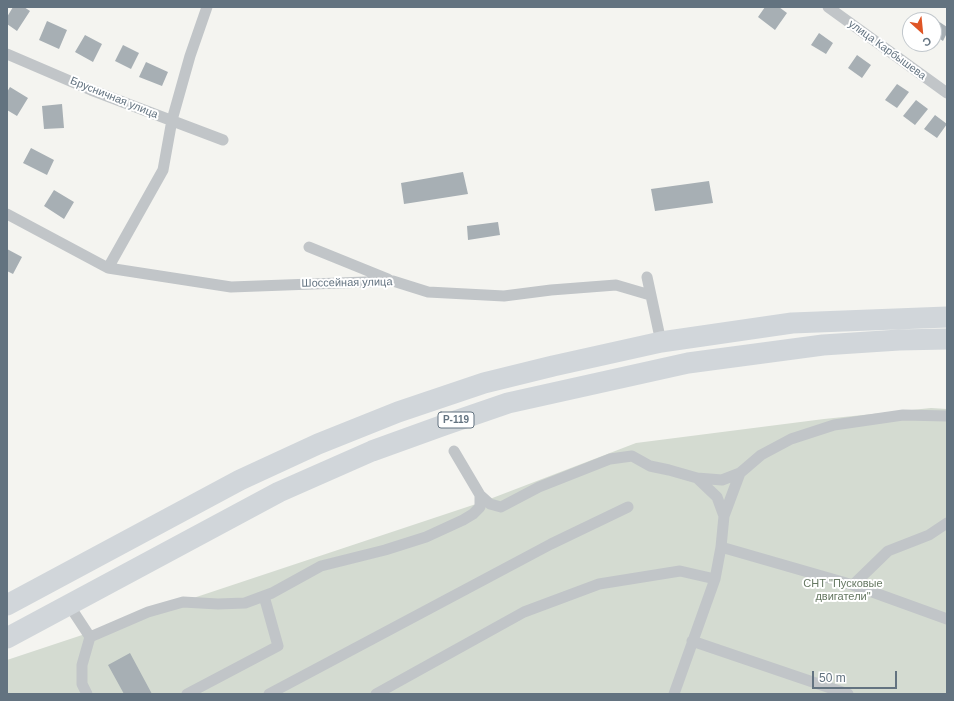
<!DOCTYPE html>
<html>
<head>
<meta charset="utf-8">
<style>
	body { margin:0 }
	#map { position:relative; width:954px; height:701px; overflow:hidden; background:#f4f4f0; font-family:Arial,sans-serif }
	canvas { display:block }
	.frame { position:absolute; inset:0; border:8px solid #637380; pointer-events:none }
	.north { position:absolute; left:902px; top:12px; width:40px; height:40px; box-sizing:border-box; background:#fff; border:1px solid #c1c7cc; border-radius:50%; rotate:153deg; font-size:11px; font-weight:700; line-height:16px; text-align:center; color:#637380 }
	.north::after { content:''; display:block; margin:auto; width:14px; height:18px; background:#df5525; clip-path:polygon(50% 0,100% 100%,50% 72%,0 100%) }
	.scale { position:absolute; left:812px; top:671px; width:85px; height:18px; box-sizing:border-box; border:2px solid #637380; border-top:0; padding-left:5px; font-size:12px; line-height:14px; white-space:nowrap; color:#637380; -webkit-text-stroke:3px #fff; paint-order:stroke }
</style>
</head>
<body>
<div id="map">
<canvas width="954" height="701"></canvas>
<div class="frame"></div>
<div class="north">С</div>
<div class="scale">50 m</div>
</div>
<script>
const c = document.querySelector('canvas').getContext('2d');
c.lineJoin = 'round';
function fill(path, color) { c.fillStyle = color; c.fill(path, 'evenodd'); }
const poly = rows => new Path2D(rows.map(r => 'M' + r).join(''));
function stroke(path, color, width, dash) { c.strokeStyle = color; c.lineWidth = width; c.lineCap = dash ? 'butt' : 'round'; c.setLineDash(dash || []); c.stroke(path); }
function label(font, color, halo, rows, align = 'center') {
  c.font = font + ' Arial,sans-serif'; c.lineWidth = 4; c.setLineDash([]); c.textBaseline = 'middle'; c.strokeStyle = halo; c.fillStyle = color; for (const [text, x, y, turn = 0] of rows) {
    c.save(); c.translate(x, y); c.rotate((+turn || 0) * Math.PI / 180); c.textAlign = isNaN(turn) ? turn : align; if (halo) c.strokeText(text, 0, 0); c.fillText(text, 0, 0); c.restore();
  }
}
const green = poly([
	[931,408,947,409,947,694,7,694,7,660,482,502,636,443,824,419]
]);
const building = poly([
	[13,7,24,7,30,11,17,31,7,24,7,17],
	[765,7,779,7,787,13,775,30,758,17],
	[932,17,947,27,947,33,943,41,934,35,934,20,930,20],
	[47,21,67,30,59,49,39,40],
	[819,33,833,43,826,54,811,45],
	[85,35,102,44,93,62,75,52],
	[123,45,139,53,131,69,115,61],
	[857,55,871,65,862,78,848,68],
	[146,62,168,72,162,86,139,77],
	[897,84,909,92,897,108,885,100],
	[10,87,28,98,17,116,7,110,7,92],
	[916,100,928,109,915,125,903,116],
	[62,104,64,128,44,129,42,106],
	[935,115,947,124,937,138,924,129],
	[31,148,54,160,47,175,23,163],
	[463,172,468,194,404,204,401,183],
	[709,181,713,203,655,211,651,189],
	[54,190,74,202,64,219,44,206],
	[498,222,500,235,468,240,467,226],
	[7,249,22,257,13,274,7,271],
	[130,653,152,694,124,694,108,665]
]);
const street = poly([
	[828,7,947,93],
	[7,54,91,90,223,140],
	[7,214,108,268,231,287,393,281,428,292,504,296,551,290,616,285,650,295],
	[309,247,388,279],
	[108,268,163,170,172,120,190,56,207,7],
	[647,277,661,342],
	[947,416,903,415,834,425,791,439,761,455,740,473,724,516,721,547,853,585,888,551,929,535,947,523],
	[454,451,480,495,490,504,501,507,539,487,610,459,632,456,650,466,669,470,697,478,722,480,740,473],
	[697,478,717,497,724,516],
	[853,585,947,619],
	[69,605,90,637,148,612,183,602,218,604,245,603,272,593,321,566,385,550,426,537,463,520,473,514,480,507,480,495],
	[692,641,848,694],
	[87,694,82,684,82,665,90,637],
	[187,694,278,646,264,596],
	[269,694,551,544,628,507],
	[376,694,524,612,599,584,680,571,715,579],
	[674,694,715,579,721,547]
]);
const highway = poly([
	[7,605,240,480,318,444,398,412,484,383,553,366,661,342,792,323,947,317],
	[7,638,279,492,372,451,444,425,508,403,688,363,823,345,899,340,947,339]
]);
const shields = [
	[456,420,36]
];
const shieldNames = [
	["Р-119",456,420]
];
const streetNames = [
	["улица Карбышева",887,50,36],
	["Брусничная улица",114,98,22],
	["Шоссейная улица",347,283,-1]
];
const parkNames = [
	["СНТ \"Пусковые",843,584],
	["двигатели\"",843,597]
];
fill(green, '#d4dbd1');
fill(building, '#a7afb4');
stroke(street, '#c1c5c8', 11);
stroke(highway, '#d1d6da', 21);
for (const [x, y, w] of shields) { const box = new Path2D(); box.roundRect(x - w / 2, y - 8, w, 16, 3); c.fillStyle = '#fff'; c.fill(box); stroke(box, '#637380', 1); }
label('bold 10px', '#637380', null, shieldNames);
label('11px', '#637380', '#fff', streetNames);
label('11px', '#667862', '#fff', parkNames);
</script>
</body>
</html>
